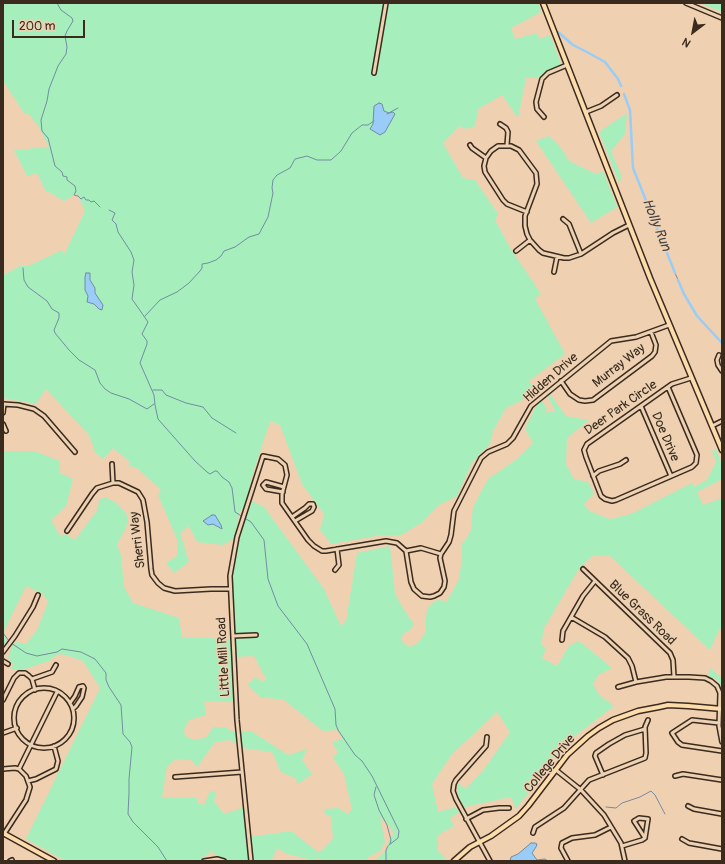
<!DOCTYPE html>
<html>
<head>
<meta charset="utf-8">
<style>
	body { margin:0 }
	#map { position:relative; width:725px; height:864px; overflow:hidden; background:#efd0b1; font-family:Pangolin,sans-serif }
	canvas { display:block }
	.frame { position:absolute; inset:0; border:4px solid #3b2a1e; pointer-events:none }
	.north { position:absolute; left:673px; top:12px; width:40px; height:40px; -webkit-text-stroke:3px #ecd2b3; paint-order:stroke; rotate:212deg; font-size:11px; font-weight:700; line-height:16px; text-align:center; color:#3b2a1e }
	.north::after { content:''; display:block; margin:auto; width:14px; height:18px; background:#3b2a1e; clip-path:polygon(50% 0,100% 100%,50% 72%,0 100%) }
	.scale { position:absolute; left:12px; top:20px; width:73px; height:18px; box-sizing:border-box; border:2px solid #3b2a1e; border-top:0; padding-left:5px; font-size:12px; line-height:14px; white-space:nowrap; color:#3b2a1e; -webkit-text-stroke:3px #ecd2b3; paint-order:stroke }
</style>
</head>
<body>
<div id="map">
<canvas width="725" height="864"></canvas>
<div class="frame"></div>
<div class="north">N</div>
<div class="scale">200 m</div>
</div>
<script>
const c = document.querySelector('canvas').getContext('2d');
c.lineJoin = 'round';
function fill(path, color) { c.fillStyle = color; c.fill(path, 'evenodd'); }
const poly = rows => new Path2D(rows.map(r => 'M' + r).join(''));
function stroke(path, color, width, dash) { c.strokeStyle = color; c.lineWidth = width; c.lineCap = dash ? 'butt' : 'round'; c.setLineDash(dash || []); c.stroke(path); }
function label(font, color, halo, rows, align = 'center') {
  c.font = font + ' Pangolin,sans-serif'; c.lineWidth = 3; c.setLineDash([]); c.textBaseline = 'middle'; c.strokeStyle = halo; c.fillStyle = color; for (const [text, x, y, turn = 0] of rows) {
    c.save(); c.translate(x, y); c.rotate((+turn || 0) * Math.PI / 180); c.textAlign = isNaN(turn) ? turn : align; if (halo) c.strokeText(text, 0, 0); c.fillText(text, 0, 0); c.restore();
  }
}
const green = poly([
	[3,3,538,3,541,12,511,28,515,39,537,33,539,39,550,35,563,69,545,78,526,78,518,118,502,95,478,109,475,126,466,129,459,126,443,143,463,178,475,180,498,214,495,220,510,248,541,294,535,299,565,354,529,381,535,391,533,395,506,408,493,431,490,444,472,463,457,496,439,505,421,523,401,535,381,535,331,544,320,530,324,514,302,484,280,425,270,421,254,470,245,505,239,514,235,538,223,545,197,542,189,526,180,533,189,562,174,573,166,563,177,556,177,539,158,495,161,490,137,468,128,465,130,462,113,448,103,459,95,452,89,435,46,389,36,404,3,398,3,275,20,266,28,266,62,250,64,255,85,211,77,193,64,201,45,190,37,173,27,176,14,150,49,147,39,127,28,113,24,113,3,81],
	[700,3,722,3,722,12],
	[627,113,625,134,611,151,622,177,619,183,599,132],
	[548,136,559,145,569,161,596,174,603,171,617,207,591,223,536,141],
	[550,394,566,416,589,420,567,438,566,464,574,479,588,482,594,493,584,504,589,511,610,519,631,514,692,483,694,487,707,480,716,462,712,451,716,449,722,465,722,479,697,492,703,505,722,498,722,628,719,630,710,650,610,556,594,555,580,567,544,628,541,645,546,648,542,658,557,666,569,646,578,641,583,644,612,668,598,675,593,684,599,695,614,706,566,743,516,809,511,797,464,807,457,793,458,784,458,783,466,789,485,768,510,732,497,712,452,754,432,784,438,812,456,807,459,812,450,818,454,826,438,835,437,850,448,861,376,861,377,858,387,850,388,842,394,833,389,825,380,818,385,842,380,851,370,856,365,861,324,861,318,858,313,860,287,854,277,848,273,858,269,861,222,861,211,851,199,861,194,859,193,861,66,861,26,839,100,688,83,661,66,655,58,654,49,661,21,670,11,669,13,665,8,657,12,646,16,642,26,644,37,630,48,602,43,594,26,586,4,631,7,642,3,646,3,451,34,451,60,461,60,473,73,479,66,506,51,520,60,536,65,534,75,540,98,509,99,500,105,497,117,503,127,515,128,523,117,545,121,555,124,587,133,603,179,618,182,637,234,639,230,561,252,501,264,507,324,589,341,626,346,621,357,553,390,546,395,594,406,613,414,624,409,631,404,633,401,638,403,643,410,647,418,643,426,632,425,619,428,607,437,600,447,601,459,579,462,558,461,544,466,539,471,530,473,507,488,479,517,459,533,443,525,429,534,410,541,400,547,408,545,413,555,411,548,397],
	[254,656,266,679,263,682,255,677,248,685,260,697,284,700,323,731,337,730,341,735,341,739,332,743,338,752,333,758,344,774,352,810,347,814,339,808,324,809,325,814,331,817,333,838,325,848,318,852,291,831,249,837,245,807,224,814,214,801,216,792,210,791,204,805,198,803,198,798,162,797,167,766,176,759,191,760,197,767,215,742,230,740,242,748,272,752,281,772,295,778,298,784,312,774,302,760,307,749,288,755,251,731,231,731,226,727,213,727,207,737,195,740,185,736,184,730,189,720,206,715,204,701,237,702,235,657],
	[710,668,722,679,722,687,716,679,708,676]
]);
const water = poly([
	[379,103,382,104,384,111,389,113,393,112,395,114,385,132,380,135,370,129,373,124,374,106,379,103],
	[86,273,90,273,90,280,95,288,95,293,103,305,102,310,99,309,94,304,87,302,88,296,85,290,85,277,86,273],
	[212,515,215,515,221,525,222,529,213,524,208,525,203,521,212,515],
	[531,843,535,843,537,844,536,847,532,853,537,860,545,859,548,861,510,861,511,857,518,854,531,843]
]);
const stream = poly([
	[57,3,61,10,72,18,73,21,67,31,65,36,67,47,66,54,58,66,49,89,47,101,41,120,42,131,48,138,55,166,62,172,63,176,67,177,67,180,75,186,76,191,74,195,78,196,81,199,84,197,86,200,89,200,91,202,94,201,100,207],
	[387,114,398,108],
	[109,210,115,213,112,220,116,224,118,232,131,252,134,260,132,272,134,285,132,299,148,322,142,334,147,341,147,344,140,363,154,395,155,405,158,419,195,461,207,472,210,474,215,471,217,471,222,477,229,482,232,488,235,512,251,522,264,540,268,579,278,606,307,644,335,709,336,725,338,730,355,755,362,761,372,776,399,831,398,838,389,845],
	[23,268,24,280,28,287,47,301,52,309,59,313,59,318,54,330,55,333,69,350,79,360,95,370,100,383,105,389,111,393,129,399,147,409,154,404],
	[675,273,678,280],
	[145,316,160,300,177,292,189,283,200,271,202,268,202,264,208,263,216,260,221,256,224,251,235,247,249,237,259,234,268,217,273,193,272,188,273,180,277,175,290,168,295,159,307,156,317,160,331,160,341,151,352,133,362,125,368,125,374,121],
	[153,390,162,390,166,395,186,403,203,407,212,418,236,433],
	[3,633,9,641],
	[11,643,26,653,37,656,57,652,62,649,81,652,95,659,106,673,106,680,109,687,121,705,123,734,130,742,132,747,129,779,129,793,128,814,133,822,158,847,167,861],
	[376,787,374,795,379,810,387,825,391,840,390,844],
	[606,807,616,808,622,803,640,797,651,791,655,795,665,814],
	[386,861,386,850,388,846]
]);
const canal = poly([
	[558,32,573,45,587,52,605,62,618,79,621,86],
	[624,94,630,110,633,168,675,273],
	[678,280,684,294,697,316,722,343]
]);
const minor = poly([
	[686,3,722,18],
	[374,73,386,3],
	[586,112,601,106,617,95],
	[544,117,537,109,536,102,542,79,548,73,567,65],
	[500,124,506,128,508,132,507,145],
	[470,145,472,148,486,158],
	[527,212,507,204,503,200,485,172,484,166,486,158,491,151,498,146,511,146,519,150,536,173,537,184,525,216,525,226,527,234,530,240,539,250,543,253,564,258,569,258,581,254,613,233,629,225],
	[563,219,569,224,581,254],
	[516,251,530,240],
	[554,272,557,257],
	[719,355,717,360,718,365,722,371],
	[561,381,570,394,579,400,585,401,593,400,652,356,655,352,656,345,651,332],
	[668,387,697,455,696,463,692,467,616,500,612,501,605,499,601,496,586,457,584,450,587,444,672,384,691,378],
	[3,404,18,405,34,409,44,416,75,452],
	[641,406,671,476],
	[3,413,4,404],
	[3,424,6,431],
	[712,426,722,421],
	[112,464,113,483],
	[593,476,599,471,620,464,626,460],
	[283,492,266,489,263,485,266,482,284,487],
	[292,517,305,508,309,504,313,504,314,507,312,511,295,521],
	[67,531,92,494,97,488,113,483,119,483,138,492,143,500,147,522,151,569,152,575,158,583,164,588,175,591,211,589,230,589],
	[406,551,421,548,441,554],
	[583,569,670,653,673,660,674,677],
	[335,570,339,565,337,549],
	[571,617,605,637,628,658,632,666,636,682],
	[233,636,256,635],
	[562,640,563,631,583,596,595,581],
	[3,652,15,636,33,607,38,595],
	[3,661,8,664],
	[32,679,52,672,56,665],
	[618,687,636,682,666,677,689,677,705,678,711,681,717,686,720,693,719,726,722,742],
	'14 718a30 30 0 1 1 60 0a30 30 0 1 1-60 0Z',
	[3,700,14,678,19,673,25,673,29,676,32,679,35,690],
	[70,703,75,696,79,687,83,686,84,688,82,697,76,706,73,709],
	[719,723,692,720,672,733,678,742,682,745,722,751],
	[3,733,17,728],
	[487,737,486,746,456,780,454,784,453,791,456,799,490,861],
	[3,769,15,768,19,769,26,776,30,787,26,800,4,834],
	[19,769,57,692],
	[556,770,581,790,604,815,621,843,625,861],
	[603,775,595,756,596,753,609,744,625,735,645,729],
	[675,776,683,774,722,780],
	[175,777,242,772],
	[28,781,36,779,56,769,58,761,54,746],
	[688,806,694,809,722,814],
	[466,819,483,810,499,808,509,808],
	[533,833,535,827,564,808,589,780,645,758,646,753,645,727,648,720],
	[682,839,689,843,722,849],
	[622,846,642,840,645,838,648,819,639,818,634,821,645,838],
	[10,861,12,860],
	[204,861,217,859,224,861],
	[251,861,237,720,230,576,237,537,263,456,278,459,285,465,287,475,282,494,282,503,308,540,314,546,322,551,326,551,386,541,397,543,406,551,411,582,414,589,422,596,430,597,434,596,440,593,444,587,445,581,440,558,441,554,449,542,451,535,454,511,481,458,488,452,507,444,513,438,531,406,611,341,636,337,669,325],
	[568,861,561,848,562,843,572,838,595,835,611,827]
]);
const major = poly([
	[543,3,650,278,722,450],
	[3,833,54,861],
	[454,861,470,847,491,836,519,816,528,806,567,755,588,736,599,728,613,720,638,711,659,707,668,705,688,706,722,709]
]);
const streetNames = [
	["Murray Way",619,366,-38],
	["Hidden Drive",551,378,-41],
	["Deer Park Circle",621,408,-35],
	["Doe Drive",665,437,67],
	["Sherri Way",138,540,-97],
	["Blue Grass Road",642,613,44],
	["Little Mill Road",224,657,-93],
	["College Drive",550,764,-50]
];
const waterNames = [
	["Holly Run",656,225,68]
];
fill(green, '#a6efbd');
fill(water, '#99cdf7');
stroke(water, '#738ca0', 1);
stroke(stream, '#738ca0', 1);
stroke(canal, '#99cdf7', 2.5);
stroke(minor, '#3b2a1e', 6);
stroke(major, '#3b2a1e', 7);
stroke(minor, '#ecd2b3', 3);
stroke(major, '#fddcac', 4);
label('13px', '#3b2a1e', '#ecd2b3', streetNames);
label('italic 14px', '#49423f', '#ecd2b3', waterNames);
</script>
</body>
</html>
